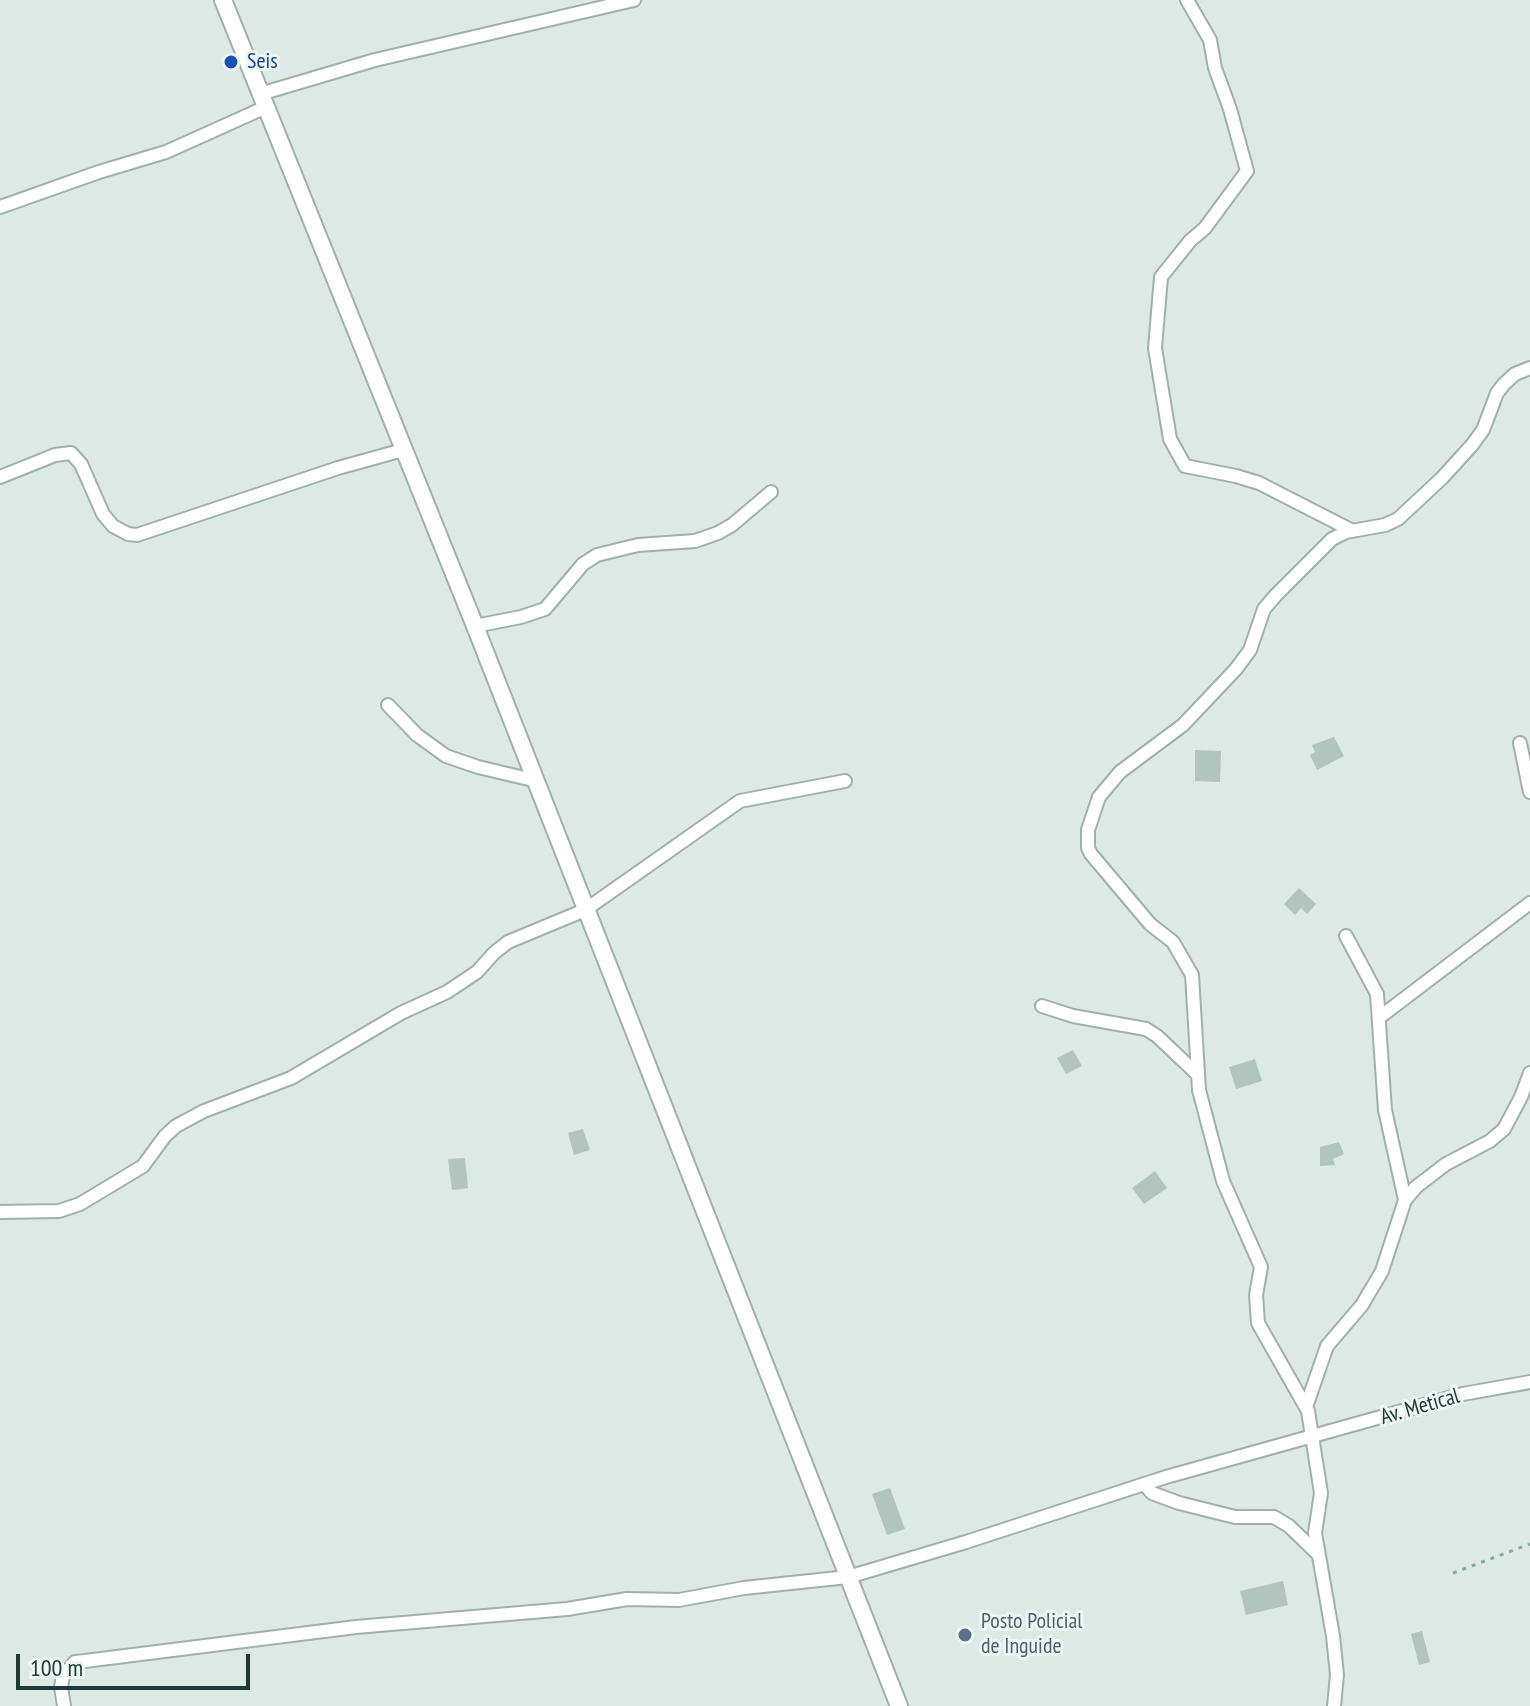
<!DOCTYPE html>
<html>
<head>
<meta charset="utf-8">
<style>
	body { margin:0 }
	#map { position:relative; width:1530px; height:1706px; overflow:hidden; background:#dde9e5; font-family:"PT Sans Narrow",sans-serif }
	canvas { display:block }
	.scale { position:absolute; left:16px; top:1654px; width:234px; height:36px; box-sizing:border-box; border:4px solid #1f3935; border-top:0; padding-left:10px; font-size:24px; line-height:28px; white-space:nowrap; color:#1f3935; -webkit-text-stroke:6px #edf6f3; paint-order:stroke }
</style>
</head>
<body>
<div id="map">
<canvas width="1530" height="1706"></canvas>
<div class="scale">100 m</div>
</div>
<script>
const c = document.querySelector('canvas').getContext('2d');
c.lineJoin = 'round';
function fill(path, color) { c.fillStyle = color; c.fill(path, 'evenodd'); }
const poly = rows => new Path2D(rows.map(r => 'M' + r).join(''));
function stroke(path, color, width, dash) { c.strokeStyle = color; c.lineWidth = width; c.lineCap = dash ? 'butt' : 'round'; c.setLineDash(dash || []); c.stroke(path); }
function label(font, color, halo, rows, align = 'center') {
  c.font = font + ' "PT Sans Narrow",sans-serif'; c.lineWidth = 6; c.setLineDash([]); c.textBaseline = 'middle'; c.strokeStyle = halo; c.fillStyle = color; for (const [text, x, y, turn = 0] of rows) {
    c.save(); c.translate(x, y); c.rotate((+turn || 0) * Math.PI / 180); c.textAlign = isNaN(turn) ? turn : align; if (halo) c.strokeText(text, 0, 0); c.fillText(text, 0, 0); c.restore();
  }
}
const building = poly([
	[1334,737,1344,756,1317,770,1310,755,1315,752,1312,745],
	[1195,750,1221,751,1220,782,1195,781],
	[1299,888,1316,904,1307,914,1301,908,1295,915,1284,904],
	[1073,1050,1082,1066,1066,1074,1057,1058],
	[1255,1059,1262,1081,1236,1089,1229,1067],
	[583,1129,590,1150,574,1155,568,1133],
	[1339,1142,1344,1154,1333,1159,1335,1165,1320,1166,1320,1147],
	[465,1158,468,1188,452,1190,448,1159],
	[1155,1171,1167,1188,1144,1204,1132,1188],
	[890,1488,905,1529,887,1535,872,1494],
	[1283,1581,1288,1605,1246,1615,1240,1591],
	[1422,1631,1430,1662,1419,1665,1411,1634]
]);
const path = poly([
	[1453,1573,1530,1544]
]);
const minor = poly([
	[1187,0,1210,40,1215,68,1230,109,1247,171,1205,228,1190,241,1161,277,1155,348,1170,439,1185,466,1236,476,1259,483,1351,530],
	[260,94,375,60,634,0],
	[0,207,99,172,166,152,266,107],
	[0,477,55,455,71,453,81,464,103,514,113,526,128,534,137,535,338,468,403,450],
	[475,626,521,617,545,609,583,564,597,555,638,545,695,541,718,533,732,525,771,492],
	[388,705,417,735,446,756,478,767,533,780],
	[1520,743,1530,792],
	[1346,936,1377,994,1385,1110,1405,1200],
	[1042,1006,1073,1016,1146,1029,1157,1036,1196,1073],
	[1380,1017,1530,903],
	[0,1212,59,1211,80,1204,143,1166,165,1136,176,1126,204,1111,291,1078,401,1013,447,992,477,972,494,953,508,942,585,910,740,801,845,781],
	[1306,1407,1327,1346,1362,1305,1382,1271,1405,1200,1416,1187,1446,1164,1490,1141,1504,1129,1521,1097,1530,1073],
	[1144,1484,1152,1493,1179,1503,1235,1517,1274,1517,1289,1526,1319,1555],
	[64,1706,61,1687,63,1676,75,1662,85,1661,356,1627,567,1609,627,1599,679,1600,744,1588,848,1577,966,1542,1166,1477,1463,1394,1530,1382],
	[1334,1706,1337,1675,1333,1636,1315,1533,1321,1493,1308,1411,1258,1323,1256,1295,1261,1267,1223,1181,1199,1090,1192,975,1173,942,1150,924,1091,854,1088,848,1088,830,1099,797,1120,772,1183,725,1236,669,1250,650,1264,609,1276,595,1332,539,1346,532,1385,525,1398,519,1442,478,1472,445,1483,430,1497,393,1504,384,1515,374,1530,368]
]);
const tertiary = poly([
	[223,0,475,626,899,1706]
]);
const markers = [
	[231,62,8,"#1a4fb4"],
	[965,1635,8,"#5c6f8a"]
];
const transitNames = [
	["Seis",247,62]
];
const streetNames = [
	["Av. Metical",1420,1407,-16]
];
const serviceNames = [
	["Posto Policial",981,1622],
	["de Inguide",981,1647]
];
fill(building, '#b2c4be');
stroke(minor, '#a0b1ad', 16);
stroke(tertiary, '#a0b1ad', 20);
stroke(path, '#7daea4', 3, [4, 6]);
stroke(minor, '#fff', 12);
stroke(tertiary, '#fff', 16);
for (const [x, y, r, color] of markers) { const dot = new Path2D(); dot.arc(x, y, r, 0, 2 * Math.PI); c.fillStyle = color; c.fill(dot); stroke(dot, '#edf6f3', 3); }
label('22px', '#164399', '#edf6f3', transitNames, 'left');
label('22px', '#1f3935', '#edf6f3', streetNames);
label('22px', '#4e5e75', '#edf6f3', serviceNames, 'left');
</script>
</body>
</html>
